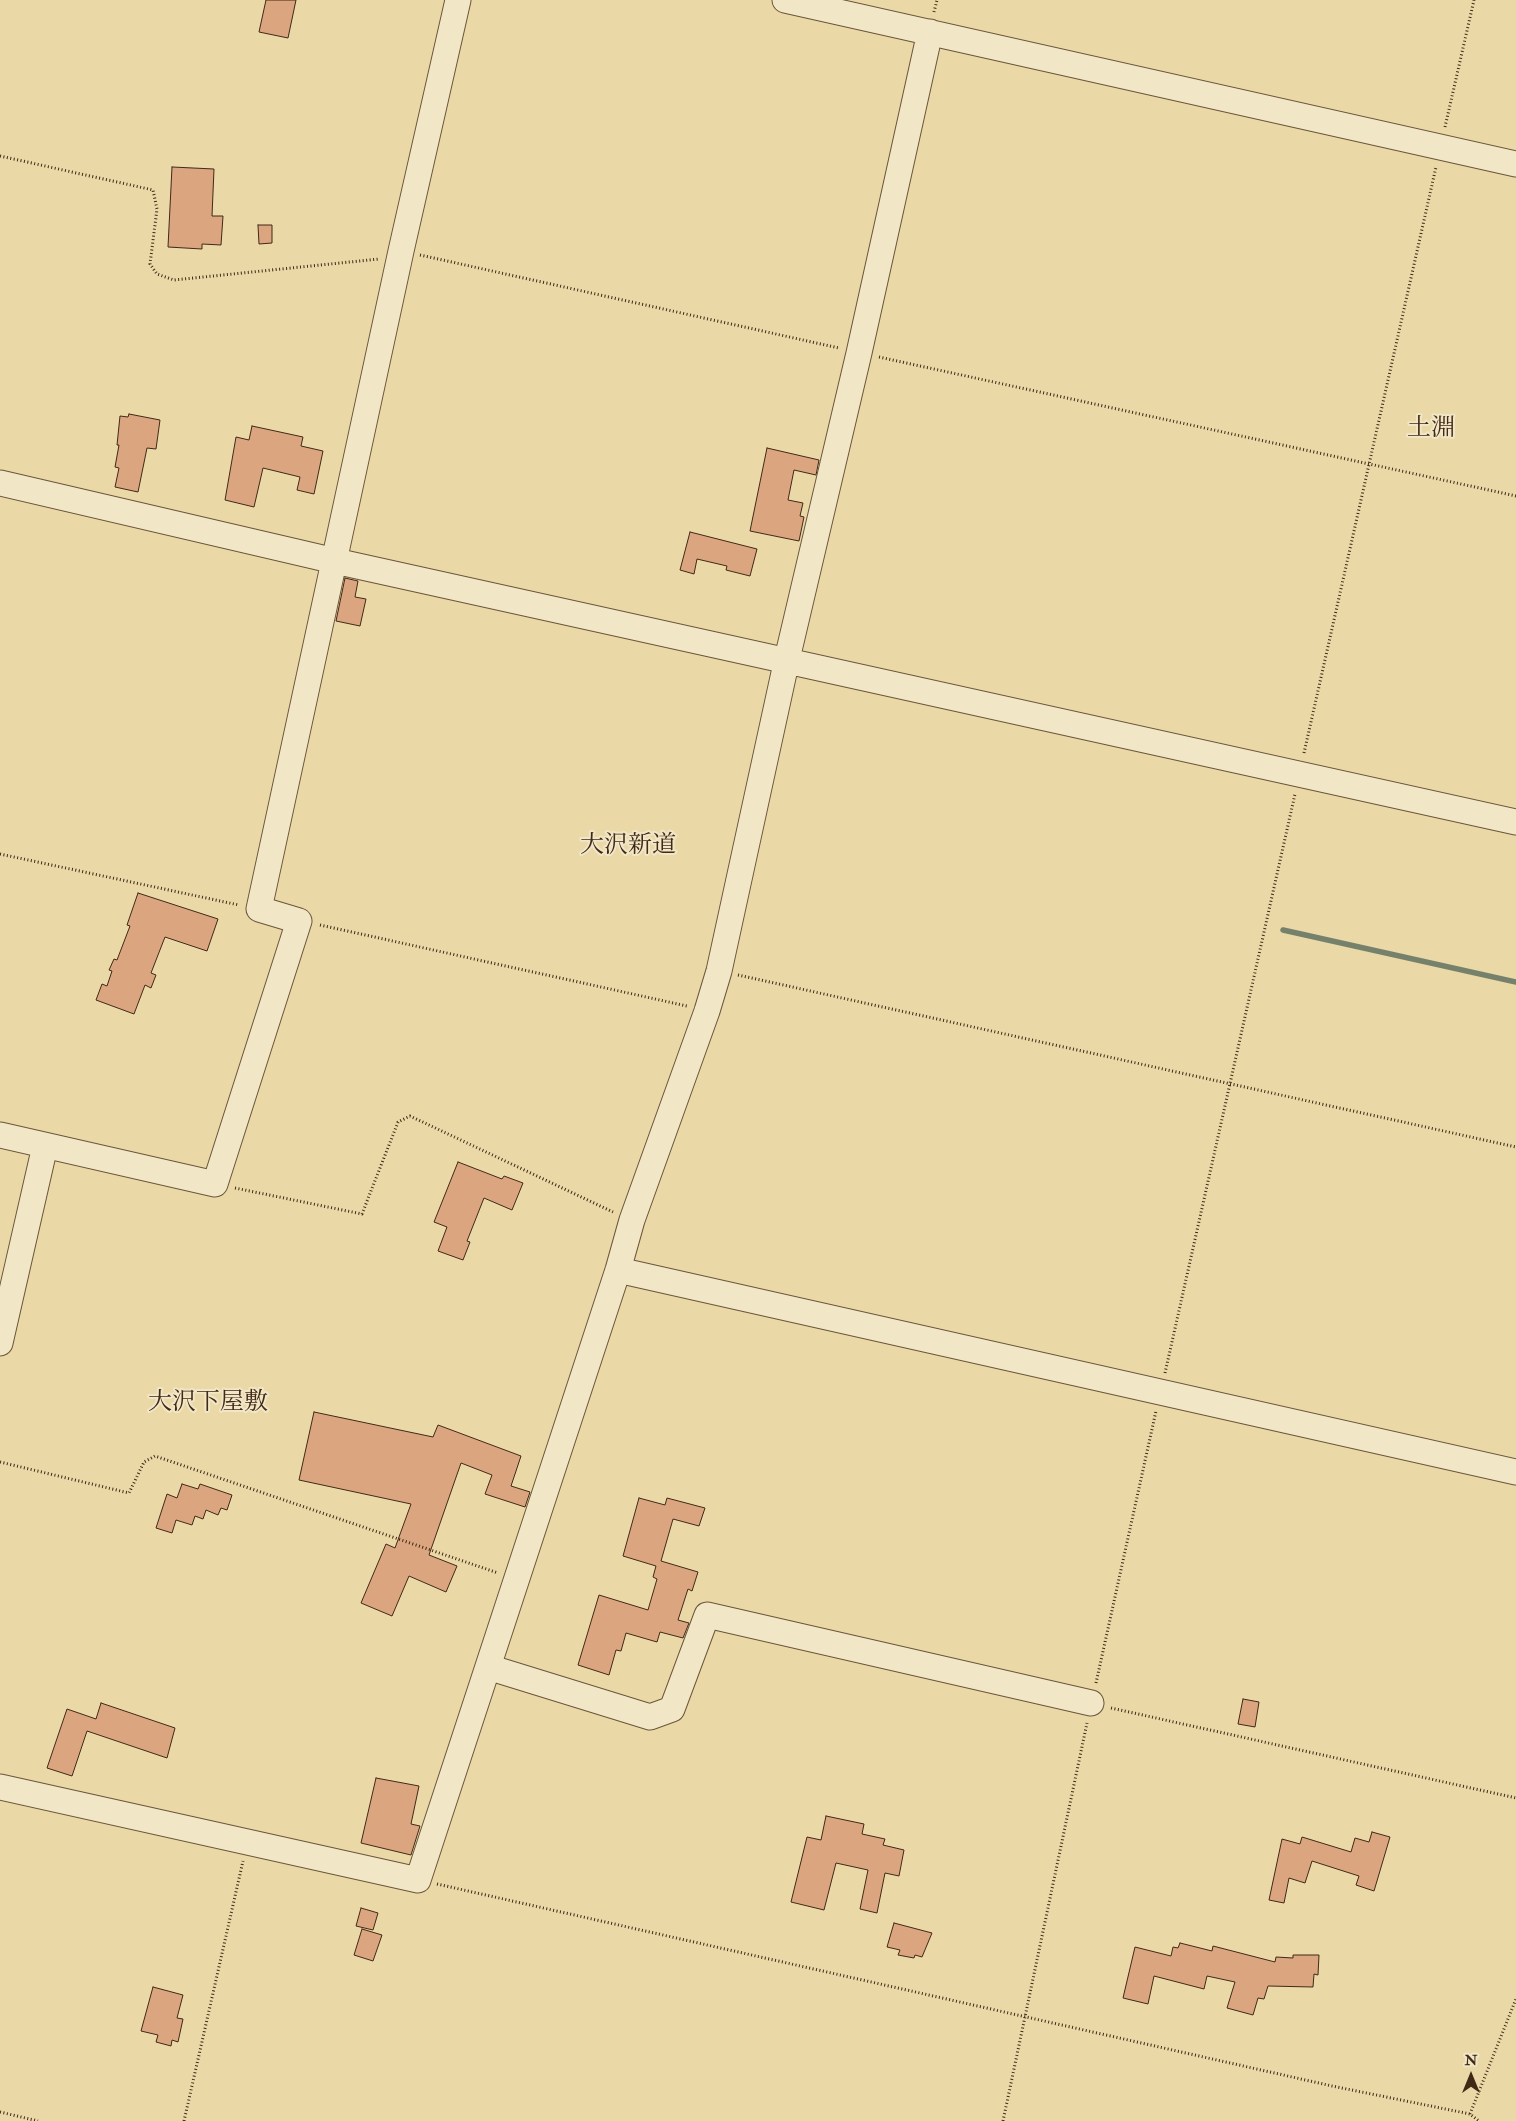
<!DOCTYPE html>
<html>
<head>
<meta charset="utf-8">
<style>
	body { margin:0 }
	#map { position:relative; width:1516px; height:2121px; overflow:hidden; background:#ead8a7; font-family:"IM FELL Double Pica",serif }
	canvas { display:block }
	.north { position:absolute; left:1446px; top:2051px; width:50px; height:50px; -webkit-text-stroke:4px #f1e6c6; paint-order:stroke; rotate:0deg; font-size:14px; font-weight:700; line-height:20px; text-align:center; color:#412917 }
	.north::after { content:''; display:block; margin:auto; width:18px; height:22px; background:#412917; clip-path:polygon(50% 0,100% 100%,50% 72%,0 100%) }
</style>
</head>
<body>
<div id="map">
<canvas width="1516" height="2121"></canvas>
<div class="north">N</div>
</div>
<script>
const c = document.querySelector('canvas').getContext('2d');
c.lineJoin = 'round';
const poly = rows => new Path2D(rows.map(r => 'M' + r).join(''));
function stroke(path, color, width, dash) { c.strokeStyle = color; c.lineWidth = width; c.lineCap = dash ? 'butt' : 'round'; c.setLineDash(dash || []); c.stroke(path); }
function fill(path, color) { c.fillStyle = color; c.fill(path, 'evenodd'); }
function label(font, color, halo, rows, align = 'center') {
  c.font = font + ' "IM FELL Double Pica","Noto Serif JP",serif'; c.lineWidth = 4; c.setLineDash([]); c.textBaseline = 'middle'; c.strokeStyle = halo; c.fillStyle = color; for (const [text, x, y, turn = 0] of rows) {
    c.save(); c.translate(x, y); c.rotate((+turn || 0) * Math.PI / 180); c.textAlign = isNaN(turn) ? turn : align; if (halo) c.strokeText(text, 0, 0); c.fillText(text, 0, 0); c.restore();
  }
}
const stream = poly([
	[1283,930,1516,982]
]);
const building = poly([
	[266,0,296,0,288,38,259,32,266,0],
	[172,167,214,169,212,216,223,216,221,245,202,244,202,249,168,247,172,167],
	[258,225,272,225,272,243,259,244,258,225],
	[129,414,160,420,156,449,147,448,138,492,115,487,119,468,115,467,119,445,117,445,120,416,128,417,129,414],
	[252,426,303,437,301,446,323,451,314,494,297,490,300,477,263,468,254,507,225,500,236,437,249,440,252,426],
	[767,448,819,460,816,475,794,470,788,500,803,503,800,516,804,517,799,541,750,531,767,448],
	[690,532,757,549,750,576,726,570,727,566,697,559,694,574,680,570,690,532],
	[345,578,358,581,355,597,366,599,360,626,336,621,345,578],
	[138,893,218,919,207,951,165,937,151,973,156,975,151,988,145,985,134,1014,96,1000,102,984,107,986,112,971,109,970,114,959,117,960,130,926,127,925,138,893],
	[458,1162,502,1179,504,1176,523,1183,512,1210,484,1198,467,1241,470,1242,463,1260,438,1251,447,1227,434,1222,458,1162],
	[314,1412,433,1437,438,1425,521,1456,511,1486,530,1492,525,1507,485,1494,492,1475,461,1463,429,1555,457,1566,446,1592,409,1576,392,1616,361,1603,386,1544,395,1548,411,1504,299,1480,314,1412],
	[182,1484,198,1489,200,1484,232,1495,227,1510,221,1508,218,1515,206,1510,203,1519,195,1516,192,1525,176,1520,172,1533,156,1528,167,1494,177,1498,182,1484],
	[639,1498,665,1505,667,1498,705,1508,699,1526,673,1519,661,1561,698,1572,692,1591,688,1589,678,1620,689,1623,683,1638,660,1632,657,1642,626,1633,621,1651,616,1650,609,1675,578,1665,599,1595,648,1610,657,1579,653,1577,656,1566,623,1556,639,1498],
	[1243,1699,1259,1702,1255,1727,1238,1724,1243,1699],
	[101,1703,175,1728,167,1758,87,1731,72,1776,47,1768,67,1709,96,1719,101,1703],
	[376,1778,419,1786,411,1824,420,1826,411,1855,361,1843,376,1778],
	[826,1816,864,1824,862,1834,885,1839,883,1845,904,1850,899,1876,885,1873,877,1913,860,1909,868,1870,836,1863,824,1910,791,1902,807,1837,821,1840,826,1816],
	[1372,1832,1390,1837,1374,1891,1356,1885,1359,1876,1312,1861,1305,1883,1289,1878,1284,1903,1269,1900,1282,1839,1300,1844,1302,1837,1351,1852,1355,1838,1369,1842,1372,1832],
	[361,1908,378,1913,373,1930,356,1926,361,1908],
	[894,1923,932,1933,922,1957,915,1955,914,1958,898,1955,900,1950,887,1947,894,1923],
	[362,1929,382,1935,373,1961,354,1955,362,1929],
	[1180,1943,1212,1951,1213,1946,1275,1962,1276,1957,1293,1958,1293,1955,1319,1955,1318,1975,1314,1974,1313,1987,1268,1986,1264,1999,1258,1998,1253,2015,1227,2008,1235,1982,1207,1976,1204,1989,1154,1976,1148,2004,1123,1998,1135,1947,1171,1956,1173,1947,1178,1948,1180,1943],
	[153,1987,183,1995,177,2018,183,2019,178,2042,172,2040,171,2046,156,2042,158,2035,141,2031,153,1987]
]);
const path = poly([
	[934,12,937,0],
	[1445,127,1474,0],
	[0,156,153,190,157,209,150,264,157,274,174,280,379,259],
	[420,255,839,348],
	[879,357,1516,496],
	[1304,753,1436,167],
	[0,854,239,905],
	[320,925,687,1006],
	[738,975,1516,1147],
	[235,1188,362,1214,398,1122,410,1116,613,1212],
	[1165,1373,1295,794],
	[0,1462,129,1493,144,1462,155,1456,498,1573],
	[1096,1683,1156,1411],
	[1111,1708,1516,1798],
	[437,1884,1332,2086,1470,2114,1479,2121],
	[0,2112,38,2121],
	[1470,2114,1516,1999],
	[184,2121,243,1861],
	[1003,2121,1087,1723]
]);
const minor = poly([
	[785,0,1516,164],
	[0,483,335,561,1516,822],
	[0,1135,215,1184,299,921,259,909,401,251,458,0],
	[618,1270,1516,1472],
	[0,1343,45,1146],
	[488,1667,650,1717,672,1709,707,1615,1091,1703],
	[0,1787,418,1880,618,1270,632,1220,707,1011,719,971,787,659,859,353,930,32]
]);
const quarterNames = [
	["土淵",1431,430],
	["大沢新道",628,847],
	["大沢下屋敷",208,1404]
];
stroke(stream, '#76816b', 5.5);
fill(building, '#daa57f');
stroke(building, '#412917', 1);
stroke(minor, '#6b553b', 27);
stroke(path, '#412917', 3, [1, 2.5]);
stroke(minor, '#f1e6c6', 25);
label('24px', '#412917', '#f1e6c6', quarterNames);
</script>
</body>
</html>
